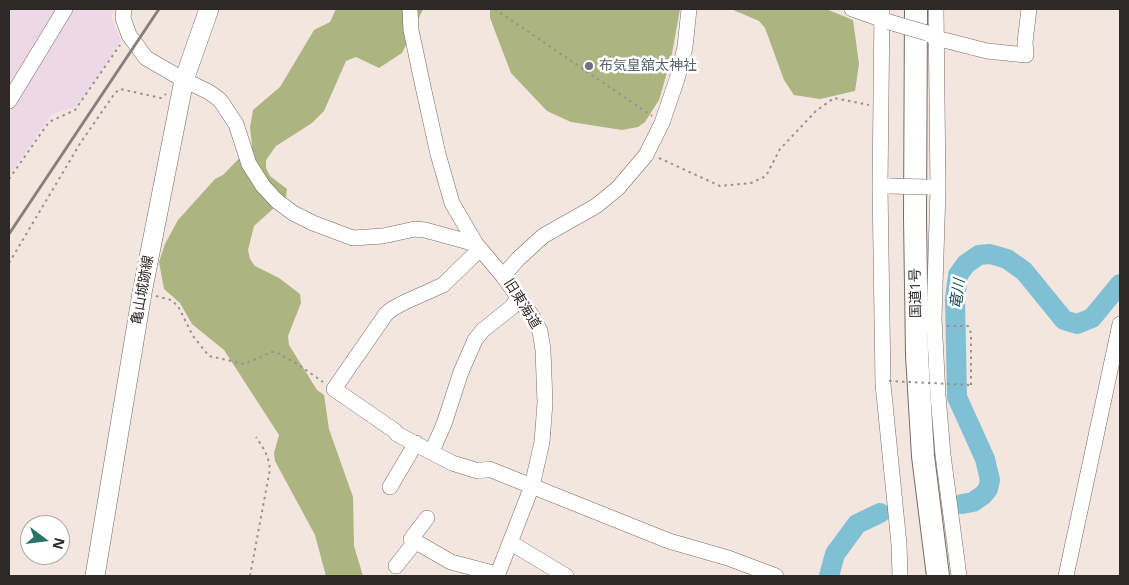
<!DOCTYPE html>
<html>
<head>
<meta charset="utf-8">
<style>
	body { margin:0 }
	#map { position:relative; width:1129px; height:585px; overflow:hidden; background:#f2e6df; font-family:"Noto Sans",sans-serif }
	canvas { display:block }
	.frame { position:absolute; inset:0; border:10px solid #2e2927; pointer-events:none }
	.north { position:absolute; left:20px; top:515px; width:50px; height:50px; box-sizing:border-box; background:#fff; border:1px solid #aba9a9; border-radius:50%; rotate:105deg; font-size:14px; font-weight:700; line-height:20px; text-align:center; color:#2e2927 }
	.north::after { content:''; display:block; margin:auto; width:18px; height:22px; background:#2b7268; clip-path:polygon(50% 0,100% 100%,50% 72%,0 100%) }
</style>
</head>
<body>
<div id="map">
<canvas width="1129" height="585"></canvas>
<div class="frame"></div>
<div class="north">N</div>
</div>
<script>
const c = document.querySelector('canvas').getContext('2d');
c.lineJoin = 'round';
function fill(path, color) { c.fillStyle = color; c.fill(path, 'evenodd'); }
const poly = rows => new Path2D(rows.map(r => 'M' + r).join(''));
function stroke(path, color, width, dash) { c.strokeStyle = color; c.lineWidth = width; c.lineCap = dash ? 'butt' : 'round'; c.setLineDash(dash || []); c.stroke(path); }
function label(font, color, halo, rows, align = 'center') {
  c.font = font + ' "Noto Sans","Noto Sans JP",sans-serif'; c.lineWidth = 5; c.setLineDash([]); c.textBaseline = 'middle'; c.strokeStyle = halo; c.fillStyle = color; for (const [text, x, y, turn = 0] of rows) {
    c.save(); c.translate(x, y); c.rotate((+turn || 0) * Math.PI / 180); c.textAlign = isNaN(turn) ? turn : align; if (halo) c.strokeText(text, 0, 0); c.fillText(text, 0, 0); c.restore();
  }
}
const industrial = poly([
	[9,9,116,9,111,16,121,41,78,106,52,114,9,176]
]);
const forest = poly([
	[336,9,423,9,402,53,379,68,356,57,346,61,324,111,312,123,276,146,266,160,266,168,270,176,287,189,286,197,254,226,248,250,250,259,255,266,279,278,300,294,301,303,288,336,289,345,317,390,324,395,329,429,353,497,354,546,363,576,326,576,315,535,275,461,274,453,279,435,224,350,192,324,180,303,164,289,159,262,165,244,178,220,215,179,223,175,252,145,250,128,253,110,280,87,314,30,330,22],
	[490,9,680,9,671,59,659,100,645,122,638,127,622,130,571,122,547,111,511,73,490,18],
	[731,9,826,9,853,20,859,64,855,91,820,99,794,95,784,80,765,28,759,21]
]);
const river = poly([
	[962,504,973,502,983,495,988,489,990,480,985,459,957,397,955,298,958,275,966,264,979,255,990,254,1007,259,1024,271,1064,320,1077,324,1092,318,1120,284],
	[829,576,835,554,857,524,880,513]
]);
const path = poly([
	[495,9,652,116],
	[659,158,720,186,751,183,766,176,780,149,816,111,834,98,869,105],
	[9,179,49,122,75,110,120,45],
	[9,263,81,142,115,93,120,89,161,98,166,94],
	[156,296,171,300,178,306,193,336,209,356,244,364,272,352,276,352,299,365,323,382],
	[947,326,968,326,971,333,971,385],
	[250,576,270,469,268,459,265,451,256,437]
]);
const minor = poly([
	[124,9,123,18,129,35,146,58,184,80,209,92,220,100,236,124,249,164,263,186,277,201,293,213,313,223,353,238,383,236,415,229,425,230,476,244],
	[410,9,411,30,424,91,438,154,452,203,476,244,503,276,532,316,540,331,543,350,545,403,542,442,532,486,497,576],
	[852,9,889,22],
	[882,9,880,186,883,384,899,544,900,576],
	[936,9,938,189,934,319,938,395,943,455,959,576],
	[928,34,936,38,987,51,1026,55,1025,42,1029,9],
	[9,101,65,9],
	[480,249,443,285,405,302,392,309,386,314,334,389,395,431,397,434,452,463,478,471,489,469,669,541,728,558,776,576],
	[503,276,518,259,543,236,596,206,618,188,646,155,662,123,677,79,685,47,689,9],
	[432,451,444,424,461,372,475,340,483,330,512,307,518,297],
	[390,487,416,443],
	[427,518,411,539,451,562,489,572,497,576],
	[511,543,566,576],
	[396,566,415,542],
	[1066,576,1120,324]
]);
const major = poly([
	[95,576,142,293,184,80,209,9]
]);
const highway = poly([
	[916,9,915,217,917,355,923,456,938,576]
]);
const rail = poly([
	[9,234,159,9]
]);
const pathBridge = poly([
	[889,381,971,385]
]);
const minorBridge = poly([
	[889,22,927,33],
	[889,186,928,187]
]);
const markers = [
	[589,66,5,"#6b7280"]
];
const worshipNames = [
	["布気皇舘太神社",599,66]
];
const streetNames = [
	["亀山城跡線",143,290,-80],
	["国道1号",916,293,-91],
	["旧東海道",522,304,58]
];
const waterNames = [
	["竜川",958,294,-82]
];
fill(industrial, '#ecd8e7');
fill(forest, '#acb480');
stroke(river, '#80c0d4', 20);
stroke(minor, '#766c66', 16);
stroke(major, '#766c66', 20);
stroke(highway, '#766c66', 24);
stroke(path, '#9a918c', 2, [2.5, 4]);
stroke(minor, '#fff', 15);
stroke(major, '#fff', 19);
stroke(highway, '#fff', 22);
stroke(rail, '#89817c', 3);
stroke(minorBridge, '#766c66', 16, []);
stroke(pathBridge, '#9a918c', 2, [2.5, 4]);
stroke(minorBridge, '#fff', 15);
for (const [x, y, r, color] of markers) { const dot = new Path2D(); dot.arc(x, y, r, 0, 2 * Math.PI); c.fillStyle = color; c.fill(dot); stroke(dot, '#fff', 2); }
label('14px', '#5b616d', '#fff', worshipNames, 'left');
label('14px', '#2e2927', '#fff', streetNames);
label('italic 15px', '#0c4554', '#fff', waterNames);
</script>
</body>
</html>
